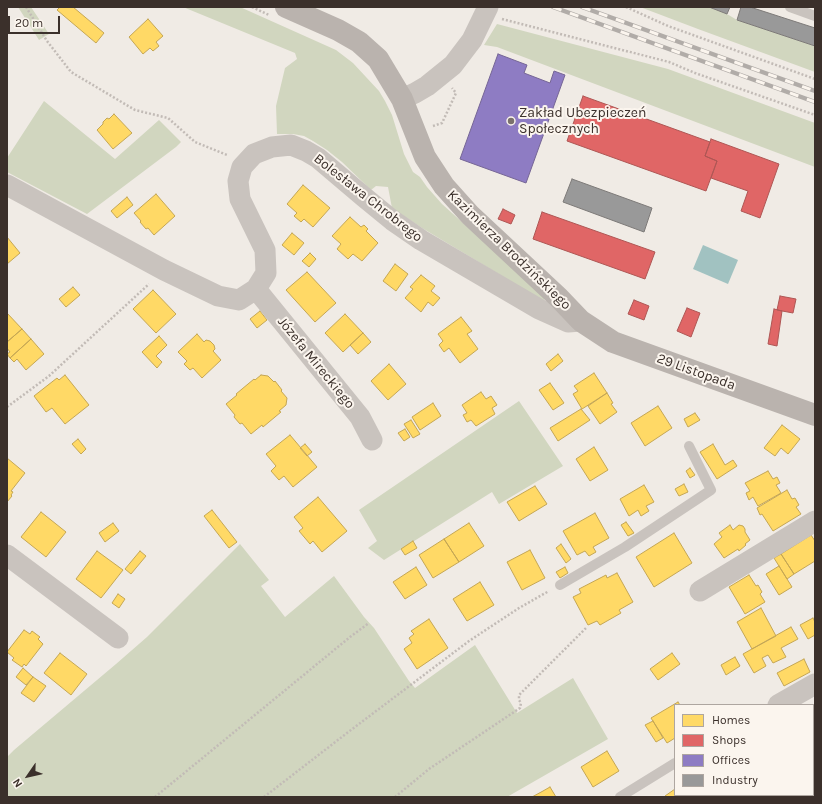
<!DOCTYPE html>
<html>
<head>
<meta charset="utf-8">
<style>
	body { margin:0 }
	#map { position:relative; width:822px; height:804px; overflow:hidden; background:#f0ebe5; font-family:Karla,sans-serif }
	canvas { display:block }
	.frame { position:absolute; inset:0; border:8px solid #3b302b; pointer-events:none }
	.legend { position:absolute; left:674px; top:704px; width:140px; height:92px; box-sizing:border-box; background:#fbf5ee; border:1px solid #aea6a0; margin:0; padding:5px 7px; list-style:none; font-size:12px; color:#3b302b }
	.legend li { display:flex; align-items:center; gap:8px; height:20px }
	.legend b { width:20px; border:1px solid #aea6a0 }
	.north { position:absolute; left:8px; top:756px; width:40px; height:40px; -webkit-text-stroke:3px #fbf5ee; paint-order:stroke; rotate:236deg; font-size:11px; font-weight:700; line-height:16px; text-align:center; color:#3b302b }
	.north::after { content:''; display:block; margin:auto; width:14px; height:18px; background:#3b302b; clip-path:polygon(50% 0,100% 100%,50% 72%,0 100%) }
	.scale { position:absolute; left:8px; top:16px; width:52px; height:18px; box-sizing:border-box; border:2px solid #3b302b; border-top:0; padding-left:5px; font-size:12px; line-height:14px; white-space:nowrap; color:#3b302b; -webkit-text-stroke:3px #fbf5ee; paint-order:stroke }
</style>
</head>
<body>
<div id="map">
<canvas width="822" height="804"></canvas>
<div class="frame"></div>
<ul class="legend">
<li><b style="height:11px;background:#ffd966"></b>Homes</li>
<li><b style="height:11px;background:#e06666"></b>Shops</li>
<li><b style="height:11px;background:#8e7cc3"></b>Offices</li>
<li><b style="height:11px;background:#999"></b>Industry</li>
</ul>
<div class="north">N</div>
<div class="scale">20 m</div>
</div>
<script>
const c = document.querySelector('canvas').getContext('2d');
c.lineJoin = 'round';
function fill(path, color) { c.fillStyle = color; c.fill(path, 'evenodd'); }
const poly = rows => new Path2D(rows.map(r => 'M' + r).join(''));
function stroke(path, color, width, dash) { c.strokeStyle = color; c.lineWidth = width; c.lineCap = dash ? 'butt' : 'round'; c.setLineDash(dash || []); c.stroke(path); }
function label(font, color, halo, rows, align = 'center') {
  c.font = font + ' Karla,sans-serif'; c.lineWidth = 4; c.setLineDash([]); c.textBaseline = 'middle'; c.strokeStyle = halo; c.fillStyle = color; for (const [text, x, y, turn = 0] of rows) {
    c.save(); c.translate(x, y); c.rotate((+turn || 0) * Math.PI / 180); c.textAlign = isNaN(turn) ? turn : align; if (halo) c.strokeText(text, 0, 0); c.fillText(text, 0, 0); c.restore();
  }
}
const green = poly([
	[18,7,31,7,49,34,39,40],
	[183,7,240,7,336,50,353,63,379,91,385,101,392,115,404,154,413,172,420,177,427,187,442,204,546,298,544,300,542,300,422,228,392,208,388,187,376,186,371,190,342,162,327,150,313,141,304,136,293,134,277,134,276,106,285,68,297,59,295,53],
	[640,7,709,7,727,14,737,20,815,46,815,72,698,29],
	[497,24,668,69,815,123,815,167,497,47,484,45],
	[44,101,115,159,159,120,181,142,176,147,87,214,7,172,7,158],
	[519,401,563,466,499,504,492,492,384,560,368,548,377,541,359,510],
	[240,544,269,580,261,586,285,617,334,576,364,617,374,628,409,681,415,688,475,645,517,713,573,678,608,739,507,797,7,797,7,757,14,750,116,664,147,637]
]);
const water = poly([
	[703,245,738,260,728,284,693,269]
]);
const homes = poly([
	[60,7,73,7,104,33,96,43,57,10,60,7],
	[148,19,163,36,156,42,159,46,153,51,150,48,143,54,129,37,148,19],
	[114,114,132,133,113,149,97,130,103,124,103,122,107,118,109,119,114,114],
	[303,185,330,208,313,227,304,219,301,222,294,216,297,213,287,204,303,185],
	[156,194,175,216,154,235,148,228,146,229,140,222,141,221,134,213,156,194],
	[127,197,133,205,117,218,111,211,127,197],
	[350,217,361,227,364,225,368,229,366,231,378,243,362,261,353,254,348,259,337,249,341,244,332,236,350,217],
	[292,233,304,243,294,255,282,245,292,233],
	[7,237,20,253,7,264,7,237],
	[310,253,316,259,309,267,302,261,310,253],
	[395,264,408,274,396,291,383,281,395,264],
	[307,272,336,303,315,322,286,290,307,272],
	[421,275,435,286,431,291,440,298,433,306,428,302,421,312,405,298,413,289,410,287,421,275],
	[73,287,80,295,66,307,59,299,73,287],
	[153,290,176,314,156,333,133,309,153,290],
	[260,311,267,320,257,328,250,319,260,311],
	[7,313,22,329,7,342,7,313],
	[345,314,363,333,343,352,325,333,345,314],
	[461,317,472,331,467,334,478,349,460,363,449,348,444,352,439,345,443,341,438,334,461,317],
	[22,329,31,339,10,358,7,354,10,352,7,348,7,342,22,329],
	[363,333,371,342,358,354,350,345,363,333],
	[197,334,204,342,206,340,210,341,214,345,215,349,213,351,221,360,202,378,193,368,190,370,184,364,187,361,178,352,197,334],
	[159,336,167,345,156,356,162,362,157,368,142,352,159,336],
	[31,339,44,354,26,370,17,359,14,362,10,358,31,339],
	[558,354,563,361,551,371,546,364,558,354],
	[389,364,406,384,388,400,371,381,389,364],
	[594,373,607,393,582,409,573,394,578,391,574,386,594,373],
	[65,375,89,405,65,424,52,408,46,412,34,396,57,378,59,380,65,375],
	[261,375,268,376,274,382,275,381,282,390,281,391,287,398,286,405,279,411,281,412,263,427,262,425,251,434,242,423,240,424,234,417,235,415,226,404,237,395,236,394,254,379,255,380,261,375],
	[550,383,564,403,553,410,539,390,550,383],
	[481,392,486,399,491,396,497,405,492,408,495,414,476,426,471,420,467,422,463,415,467,413,462,405,481,392],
	[607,393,613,403,611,404,617,412,600,424,588,406,607,393],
	[433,403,441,416,420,430,412,417,433,403],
	[658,406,672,428,645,446,631,423,658,406],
	[581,409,590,420,558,441,550,428,581,409],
	[695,413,700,420,688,427,684,419,695,413],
	[411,420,420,434,413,438,404,424,411,420],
	[782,425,800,439,788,454,781,448,775,456,764,448,782,425],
	[405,429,410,437,404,441,398,433,405,429],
	[290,435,317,467,293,487,284,476,279,480,271,471,276,466,266,454,290,435],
	[78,439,86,449,81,454,72,444,78,439],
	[305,444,312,452,307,456,300,448,305,444],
	[713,444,725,465,733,460,737,466,717,479,700,452,713,444],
	[594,447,608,470,590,481,576,459,594,447],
	[7,458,25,473,11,491,13,492,11,495,12,496,7,502,7,458],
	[690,468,695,475,690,478,686,471,690,468],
	[768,471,773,479,777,477,780,483,776,485,781,493,758,506,753,497,749,500,746,493,750,491,745,483,768,471],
	[684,484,688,492,679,496,675,489,684,484],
	[644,485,654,502,646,506,649,511,641,516,638,510,629,516,620,499,644,485],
	[535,486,547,504,519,521,507,502,535,486],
	[787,490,792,499,795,498,799,505,796,507,801,514,773,531,762,514,760,515,757,508,787,490],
	[318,497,347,531,322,552,313,541,310,544,299,531,303,528,294,517,318,497],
	[212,510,237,542,229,548,204,516,212,510],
	[41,512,66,532,46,557,21,537,41,512],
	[595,513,609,538,593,547,596,552,589,556,585,551,577,555,563,531,595,513],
	[626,522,634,533,628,536,621,525,626,522],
	[113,523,119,531,105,542,99,533,113,523],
	[469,523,484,546,459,562,444,539,469,523],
	[730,525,733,530,739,525,743,526,745,529,745,532,750,540,745,544,746,545,739,551,738,549,724,558,714,544,722,537,719,533,730,525],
	[674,533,692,563,654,587,636,557,674,533],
	[811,535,815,541,815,561,794,574,781,554,811,535],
	[444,539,459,562,433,578,419,555,444,539],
	[413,541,417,548,405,555,401,549,413,541],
	[561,544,571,559,566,563,556,548,561,544],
	[530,550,545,578,522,590,507,562,530,550],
	[97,551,123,570,101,598,76,579,97,551],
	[140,551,146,556,131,574,125,569,140,551],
	[781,554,794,574,787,579,774,558,781,554],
	[779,566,792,587,779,595,766,574,779,566],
	[416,567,427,585,405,599,393,582,416,567],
	[565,567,568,573,560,578,556,572,565,567],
	[617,573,633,602,619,610,621,613,600,625,597,621,588,625,573,597,581,593,579,589,606,575,607,578,617,573],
	[749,575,756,586,758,585,762,592,760,594,765,602,745,614,729,587,749,575],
	[480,582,494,605,467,621,453,599,480,582],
	[118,594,125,599,119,608,112,603,118,594],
	[761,608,776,636,752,649,737,622,761,608],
	[813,618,815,622,815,635,808,639,800,625,813,618],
	[429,619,448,648,417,669,404,649,412,643,409,638,414,634,411,631,429,619],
	[791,627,798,639,781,648,786,657,773,663,768,655,762,658,766,666,754,673,743,654,791,627],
	[24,630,30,634,32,631,40,637,38,639,43,644,26,666,24,664,22,667,12,660,14,658,7,652,24,630],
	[60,653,87,674,71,695,44,673,60,653],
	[672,653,680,664,658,680,650,669,672,653],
	[735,657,740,666,726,675,721,665,735,657],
	[804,659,810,672,784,686,777,673,804,659],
	[23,668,33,677,26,685,16,677,23,668],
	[33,677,46,686,34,702,21,693,33,677],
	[678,702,680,705,675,705,675,738,667,743,651,718,678,702],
	[653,721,663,738,656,742,645,725,653,721],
	[607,751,619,771,593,787,581,767,607,751],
	[550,787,556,797,532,797,543,791,550,787],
	[675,789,675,795,693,795,694,797,666,797,665,796,675,789]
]);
const shops = poly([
	[583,96,710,142,705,156,717,161,706,191,567,141,583,96],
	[711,139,779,164,760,218,741,211,748,191,711,178,717,161,705,156,711,139],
	[503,209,515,215,511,224,498,219,503,209],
	[542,212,655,252,645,279,533,239,542,212],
	[780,296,796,299,793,313,777,310,780,296],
	[634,300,649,306,644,320,628,314,634,300],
	[687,308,700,313,691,337,677,331,687,308],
	[774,309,782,311,777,346,768,344,774,309]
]);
const offices = poly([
	[498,54,527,65,524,73,550,83,554,71,565,75,526,183,460,159,498,54]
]);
const industry = poly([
	[709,7,730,7,727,14,709,7],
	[741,7,750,7,815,28,815,46,737,20,741,7],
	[572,179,652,208,644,232,563,202,572,179]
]);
const path = poly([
	[26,7,47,41,71,72,135,110,168,118,195,142,227,155],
	[252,7,269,15],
	[626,7,668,26,815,79],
	[502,19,669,62,695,73,815,115],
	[433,126,442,123,456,93,452,88],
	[7,407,49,376,149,284],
	[155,797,350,637,369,623],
	[264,797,347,733,469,641,519,608,549,591],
	[395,797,429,769,520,708,521,703,519,700,519,695,586,628]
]);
const lane = poly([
	[790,7,815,16],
	[560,585,625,547,711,490,689,446],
	[620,797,675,763]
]);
const street = poly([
	[402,99,415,93,427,86,453,65,472,40,488,7],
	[7,185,164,270,218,296,239,300,256,289,266,273,265,250,240,199,238,181,242,167,254,154,272,147,291,145,306,151,318,158,364,197,392,220,421,240,539,309,568,322,581,321],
	[256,289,360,417,372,440],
	[7,555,118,638],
	[700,591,815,521],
	[778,705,815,684]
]);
const secondary = poly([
	[286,7,338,30,359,42,378,59,402,99,425,157,444,186,470,215,559,298,581,321,613,342,815,415]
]);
const rail = poly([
	[553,7,815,102],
	[582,7,815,91]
]);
const markers = [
	[511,121,4,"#7a716c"]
];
const poiNames = [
	["Zakład Ubezpieczeń",519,113],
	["Społecznych",519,129]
];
const streetNames = [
	["Bolesława Chrobrego",368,198,38],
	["Kazimierza Brodzińskiego",509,250,44],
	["Józefa Mireckiego",316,363,51],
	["29 Listopada",696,372,20]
];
fill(green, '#d1d6bf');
fill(water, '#a1c2c1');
fill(homes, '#ffd966');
stroke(homes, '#c4a654', 1);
fill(shops, '#e06666');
stroke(shops, '#ae5654', 1);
fill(offices, '#8e7cc3');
stroke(offices, '#756595', 1);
fill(industry, '#999');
stroke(industry, '#7d7a78', 1);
stroke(path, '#c2bbb6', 2.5, [2, 2]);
stroke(lane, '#c9c3be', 10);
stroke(street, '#c9c3be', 21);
stroke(secondary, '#bab3ae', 22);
stroke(rail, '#b1aca8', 4.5);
stroke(rail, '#fbf5ee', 3, [9]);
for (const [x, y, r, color] of markers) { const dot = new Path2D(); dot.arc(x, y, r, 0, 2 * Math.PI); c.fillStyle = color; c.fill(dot); stroke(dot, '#fbf5ee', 1.5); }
label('14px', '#3b302b', '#fbf5ee', poiNames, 'left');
label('14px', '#3b302b', '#fbf5ee', streetNames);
</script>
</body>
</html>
